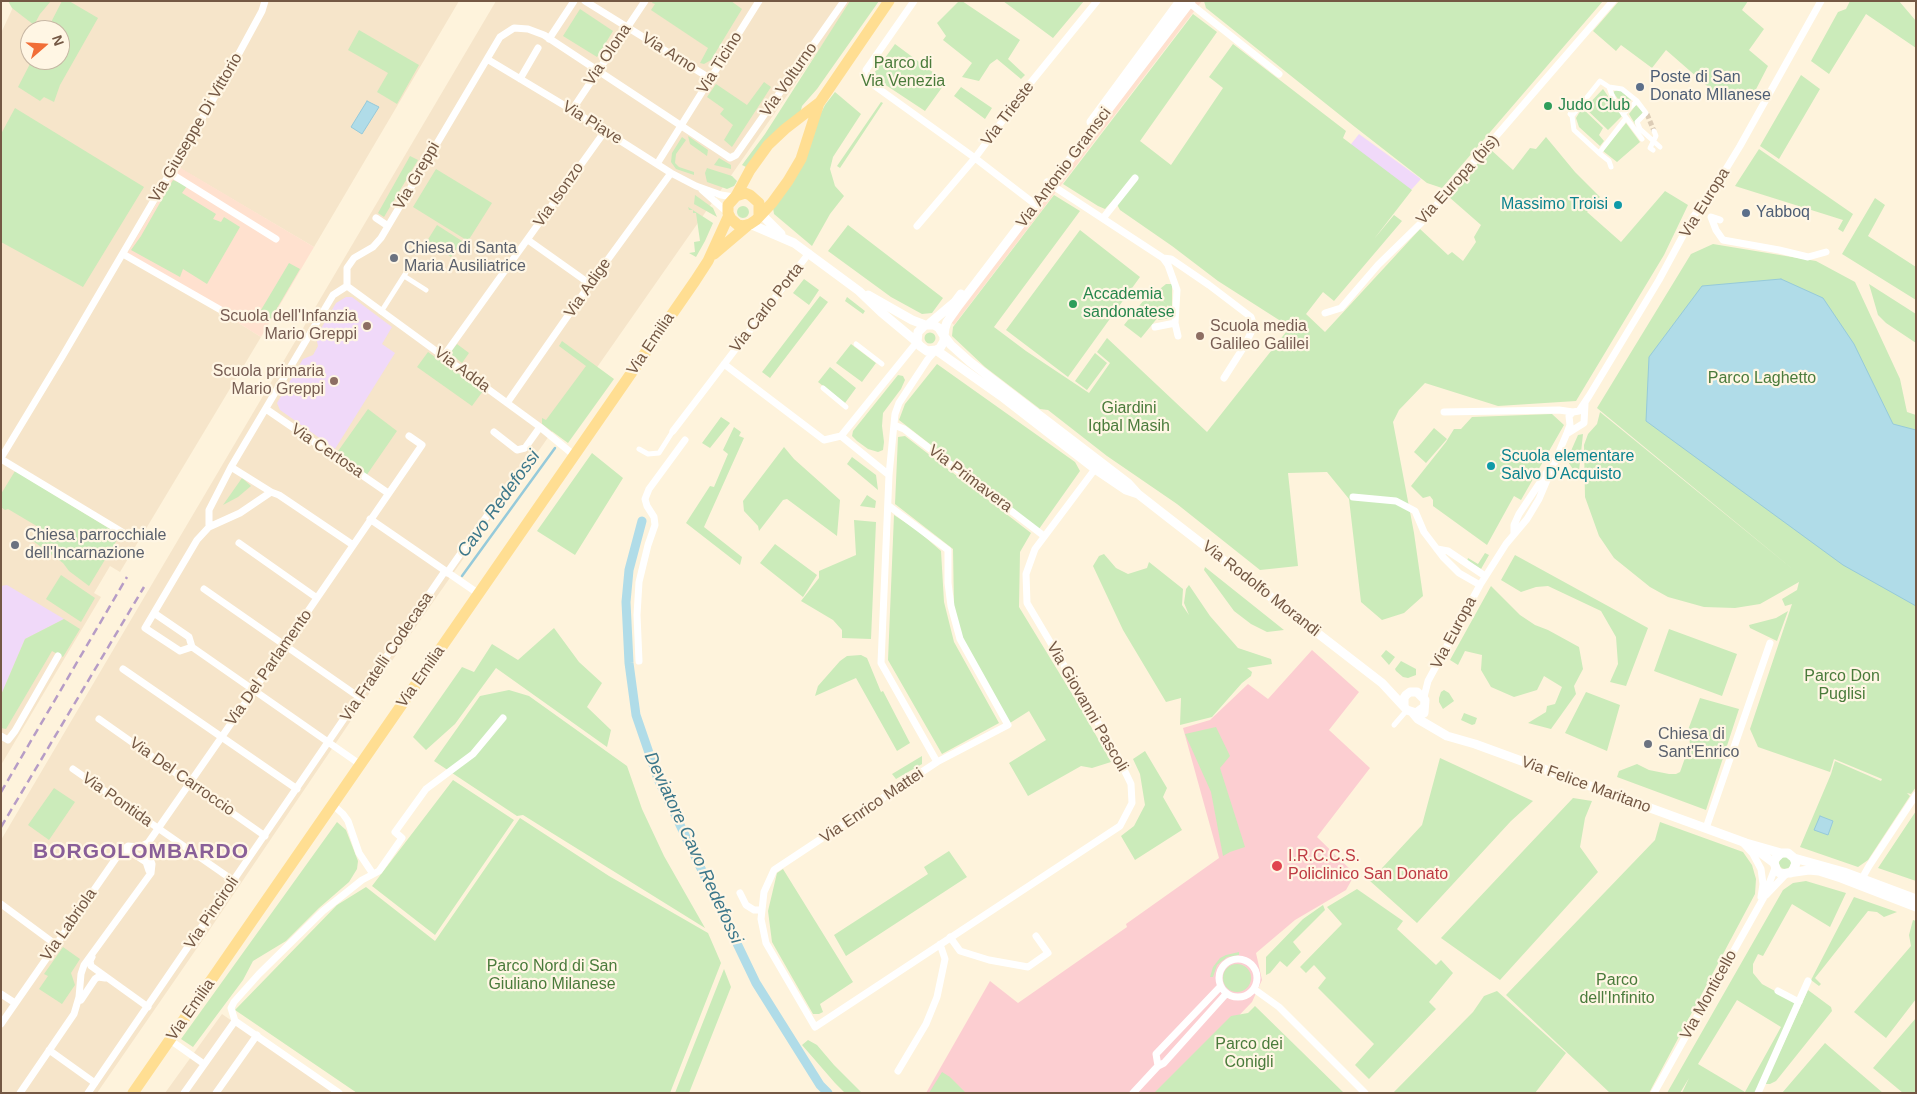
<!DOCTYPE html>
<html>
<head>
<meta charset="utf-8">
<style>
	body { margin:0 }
	#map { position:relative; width:1917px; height:1094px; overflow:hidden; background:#fef3dc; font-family:Helvetica,sans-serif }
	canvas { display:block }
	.frame { position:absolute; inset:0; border:2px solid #745844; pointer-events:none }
	.north { position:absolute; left:20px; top:20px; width:50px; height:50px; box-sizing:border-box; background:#fff6e4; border:1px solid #c7b7a4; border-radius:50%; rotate:71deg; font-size:14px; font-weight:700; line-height:20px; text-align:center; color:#745844 }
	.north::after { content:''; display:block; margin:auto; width:18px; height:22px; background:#f16e37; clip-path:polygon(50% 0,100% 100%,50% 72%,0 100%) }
</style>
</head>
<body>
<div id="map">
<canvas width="1917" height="1094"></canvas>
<div class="frame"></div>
<div class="north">N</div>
</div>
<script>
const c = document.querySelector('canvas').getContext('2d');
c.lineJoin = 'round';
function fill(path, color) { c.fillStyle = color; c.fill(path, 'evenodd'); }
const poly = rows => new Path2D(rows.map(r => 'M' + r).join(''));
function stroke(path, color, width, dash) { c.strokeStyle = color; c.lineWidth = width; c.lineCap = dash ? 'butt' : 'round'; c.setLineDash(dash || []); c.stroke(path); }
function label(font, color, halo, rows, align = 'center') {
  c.font = font + ' Helvetica,sans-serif'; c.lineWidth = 4.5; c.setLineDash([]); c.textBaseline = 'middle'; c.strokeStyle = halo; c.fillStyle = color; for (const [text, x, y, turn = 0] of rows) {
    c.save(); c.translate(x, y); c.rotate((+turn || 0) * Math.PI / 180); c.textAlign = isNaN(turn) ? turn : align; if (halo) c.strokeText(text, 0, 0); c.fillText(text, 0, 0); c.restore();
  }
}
const residential = poly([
	[16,1,459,1,314,247,178,167,128,254,261,337,120,572,110,566,94,593,101,597,1,765,1,33],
	[30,30,60,30,60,60,30,60],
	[496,1,853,1,375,685,206,935,97,1093,1,1093,1,840],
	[222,1014,335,1093,165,1093]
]);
const commercial = poly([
	[1188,1,1202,1,954,325,947,318],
	[179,167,314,247,261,337,127,254]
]);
const education = poly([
	[1359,134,1421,179,1361,245,1306,201],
	[346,297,352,297,392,327,382,344,395,353,335,449,280,410,277,403,303,359,313,355,318,346,316,337,336,303],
	[7,585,64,619,25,639,1,695,1,586]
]);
const medical = poly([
	[1312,650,1359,692,1329,730,1370,768,1317,837,1355,874,1346,890,1295,920,1256,953,1262,980,1252,1002,1164,1093,926,1093,990,981,1018,1003,1127,927,1126,924,1219,858,1183,728,1210,720,1248,684,1268,699]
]);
const green = poly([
	[8,1,51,1,40,14,34,25,12,8],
	[62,1,69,1,98,18,60,85,54,102,44,97,40,101,18,87,32,60,60,60,60,30,47,30],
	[653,1,731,1,742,9,711,60,704,64,700,63,708,48,651,10,655,4,652,3],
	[850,1,879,1,817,89,802,106,800,114,746,167,742,165,765,134],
	[959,1,962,1,1020,40,1008,59,1025,75,1021,79,997,59,990,64,979,81,962,77,972,63,943,40,946,36,937,23],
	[1003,1,1084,1,1053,38],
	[1204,1,1603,1,1442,188,1427,183,1355,127,1206,8],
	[1619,1,1748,1,1742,10,1764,29,1749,50,1768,66,1752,97,1742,100,1713,91,1666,50,1652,68,1621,45,1616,51,1593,31],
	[1850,1,1899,1,1916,21,1916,48,1866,14,1829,74,1811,61,1838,12,1846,9],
	[580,9,613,31,597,57,563,36],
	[1193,14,1217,32,1140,141,1171,165,1223,88,1209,77,1233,44,1346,131,1343,138,1412,190,1374,239,1394,215,1402,221,1334,301,1323,292,1306,314,1325,332,1420,229,1448,255,1452,252,1463,261,1476,242,1474,237,1481,225,1449,197,1490,149,1513,170,1530,148,1536,149,1546,137,1575,172,1600,197,1587,212,1621,242,1665,191,1688,205,1664,255,1576,401,1498,406,1425,383,1399,410,1393,422,1414,533,1423,596,1404,613,1382,620,1361,602,1349,499,1327,472,1288,473,1298,566,1260,570,1177,504,1107,456,1048,410,1040,409,985,367,952,336,953,327,1054,195,1080,211,994,327,1026,351,1089,393,1110,363,1097,352,1107,338,1207,432,1290,327,1218,281,1172,246,1120,210,1114,199,1105,209,1098,206,1063,184],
	[359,30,419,65,397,104,377,92,388,73,348,50],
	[895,44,946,82,925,111,872,76],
	[1801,75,1820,89,1779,159,1760,146],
	[764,82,771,87,732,147,724,140,733,125,720,114,724,109,707,97,716,84,747,105],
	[961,87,992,108,985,119,954,96],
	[1603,89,1622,116,1608,130,1585,108],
	[1619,89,1631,100,1625,109,1613,92],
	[835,92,861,114,833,157,830,169,835,186,844,196,830,214,812,246,774,214,773,208,825,105],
	[881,102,883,103,840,168,837,166],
	[1636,105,1643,112,1635,124,1629,114],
	[15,108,144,187,83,287,1,242,1,134],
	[1582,108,1603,128,1599,135,1604,141,1600,146,1579,127,1576,118],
	[1626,123,1640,142,1617,162,1603,151],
	[688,136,708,150,707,156,690,144],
	[682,137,686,140,676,154,675,163,679,167,694,172,694,175,676,169,671,162,672,153],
	[1759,149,1853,214,1843,232,1838,229,1843,220,1735,186],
	[410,156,418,160,384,217,378,213],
	[719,158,731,165,731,169,714,165],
	[707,168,732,176,737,181,736,183,734,186,727,189,707,182,705,173],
	[436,169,492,203,468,241,413,207],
	[173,180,187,186,182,193,216,214,213,219,221,222,224,217,240,227,207,284,183,269,180,277,131,250,141,236],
	[695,195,713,208,717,217,694,204],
	[1875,198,1885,205,1868,236,1916,267,1916,300,1842,254],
	'737 212a6 6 0 1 1 12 0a6 6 0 1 1-12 0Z',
	[688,207,713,223,705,241,696,257,689,253,695,252,694,242,700,241,696,213,693,213,693,210,689,210],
	[437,225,462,241,451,257,427,241],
	[848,225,943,298,932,313,922,314,891,297,828,251],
	[1080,230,1140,277,1068,377,1006,330],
	[1713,244,1816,261,1855,282,1900,379,1907,412,1916,415,1916,787,1911,794,1907,793,1910,796,1868,860,1858,867,1800,847,1831,774,1835,761,1881,781,1882,779,1834,759,1830,772,1758,747,1750,729,1792,604,1785,606,1782,599,1797,590,1799,582,1760,604,1735,608,1704,607,1668,597,1650,587,1614,558,1599,536,1585,497,1584,445,1588,434,1597,424,1600,412,1795,571,1597,408,1691,254],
	[289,263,300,269,269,322,258,315],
	[804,279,819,290,809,305,793,293],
	[1166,284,1172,284,1172,318,1158,320,1169,307,1168,305,1141,338,1124,325,1151,291,1166,304,1155,293],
	[1869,284,1916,314,1916,343,1886,323,1878,315],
	[820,296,828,302,770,378,762,372],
	[847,297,865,311,863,314,845,301],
	'924.5 338a5.5 5.5 0 1 1 11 0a5.5 5.5 0 1 1-11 0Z',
	[562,341,614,379,568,443,542,424,542,418,546,420,586,366,559,346],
	[457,344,469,353,462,363,452,355,451,352],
	[851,344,876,363,862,382,836,363],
	[428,352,483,391,472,406,417,367],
	[1095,353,1107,363,1087,390,1075,381],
	[937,364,1075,462,1080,471,1039,529,899,420,905,404],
	[830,367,856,388,845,403,818,382],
	[898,375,903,376,905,380,901,389,883,413,882,426,884,442,883,450,878,452,868,449,857,441,852,436,853,431],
	[368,409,397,431,366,476,336,454],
	[1552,414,1564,425,1521,500,1514,496,1487,545,1433,506,1433,500,1430,496,1423,498,1411,486,1446,442,1454,429,1461,429,1472,417],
	[721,417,730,423,710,448,702,443],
	[734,427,741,432,739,436,744,438,704,527,742,557,740,565,686,523,710,486,714,487,728,454,723,450],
	[1434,428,1447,439,1426,463,1414,452],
	[1583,434,1579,471,1574,471,1567,460,1578,435],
	[905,436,1031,533,1020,552,1019,607,1080,707,1111,762,1092,768,1081,766,1028,796,1009,763,1046,740,1029,711,1010,723,962,638,954,607,953,549,895,504,898,437],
	[784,447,794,459,840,500,837,536,787,499,783,500,759,531,758,526,744,511,743,501],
	[592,453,623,478,575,555,537,531],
	[852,457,876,475,878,490,847,464],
	[15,471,120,535,89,586,69,571,63,563,33,541,40,528,8,509,5,510,1,507,1,494],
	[242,478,251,486,238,497,223,505],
	[867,495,876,501,875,508,860,506],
	[894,515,917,530,941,551,944,602,954,642,999,723,942,754,888,660],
	[854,520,876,522,871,639,842,638,842,630,833,620,801,601,819,578,819,571,856,555],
	[775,544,817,575,803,597,760,563],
	[1485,553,1489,555,1481,569,1467,561,1468,558,1478,564],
	[1104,554,1116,568,1128,574,1147,568,1149,562,1183,589,1182,605,1189,615,1184,603,1186,589,1189,585,1210,616,1238,648,1271,659,1272,664,1247,668,1252,672,1251,676,1242,683,1212,717,1180,725,1181,698,1166,702,1123,630,1093,566,1099,556],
	[1515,555,1648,628,1626,686,1610,682,1618,664,1616,637,1601,611,1548,586,1536,587,1521,592,1501,580],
	[1205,567,1284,630,1267,632,1251,624,1234,611,1204,570],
	[61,575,95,598,81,622,46,599],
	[1491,586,1520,615,1535,625,1548,630,1579,647,1583,669,1574,686,1576,694,1551,729,1528,723,1546,712,1547,706,1555,704,1562,687,1544,676,1537,690,1514,697,1491,687,1481,670,1482,655,1465,651,1458,665,1450,660],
	[1788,611,1777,641,1750,628,1749,625,1776,618],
	[64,619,80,629,63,657,52,651,6,729,1,728,1,695,25,639],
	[554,628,579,662,602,683,587,707,611,730,607,747,496,668,455,724,426,750,413,737,462,667,474,672,492,644,518,660],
	[1669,629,1737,654,1722,696,1654,671],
	[1386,650,1395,657,1389,665,1381,656],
	[861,655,867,658,881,692,883,691,910,743,897,751,856,678,815,696,818,686,840,661,847,656],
	[1401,661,1416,669,1416,675,1408,678,1403,677,1396,671,1395,669],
	[509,690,529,696,627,766,642,809,664,856,705,928,523,815,517,816,434,761,480,696],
	[1444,690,1449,693,1454,701,1443,709,1439,702,1439,698,1441,692],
	[1586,692,1620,705,1607,751,1565,733],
	[1700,698,1739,709,1706,810,1617,777,1619,771,1637,764,1649,770,1669,774,1676,774,1680,772,1690,744,1688,730],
	[1464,713,1477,718,1475,724,1472,725,1461,720],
	[1216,727,1230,756,1220,768,1245,847,1230,852,1223,856,1211,792,1185,734],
	[1145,751,1167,788,1163,797,1182,830,1135,860,1121,836,1134,826,1145,805,1140,774,1133,759],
	[922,756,922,764,896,779,892,774],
	[1440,758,1533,801,1511,821,1417,923,1370,881,1422,825],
	[453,780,514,820,435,935,372,886],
	[54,788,75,802,49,840,28,825],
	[1573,798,1592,801,1585,818,1580,847,1598,872,1500,980,1441,938],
	[1916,811,1916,881,1878,868],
	[520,818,609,876,708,933,721,963,670,1093,357,1093,235,1010,337,905,366,887,435,941],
	[337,822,346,830,358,861,357,869,349,882,319,908,286,941,253,961,243,980,193,1047,181,1039],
	[1660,822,1743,852,1752,865,1756,879,1755,894,1649,1093,1610,1093,1506,995,1655,840],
	[949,851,967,877,846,956,834,935,928,874,924,867],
	'1779 863a6 6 0 1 1 12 0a6 6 0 1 1-12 0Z',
	[783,869,853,982,820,1004,823,1012,819,1014,813,1014,772,942,768,911,777,873],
	[1806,881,1846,893,1830,927,1792,904,1763,956,1758,954,1753,964,1753,973,1762,984,1797,1003,1755,1093,1682,1093,1689,1078,1680,1093,1667,1093,1783,890,1793,883],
	[1737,1000,1781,1027,1745,1092,1698,1064],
	[1357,889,1403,921,1397,929,1436,965,1441,960,1453,973,1429,1002,1436,1009,1369,1079,1355,1065,1374,1044,1318,988,1326,978,1314,965,1306,973,1300,967,1342,924,1327,907],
	[1854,897,1897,912,1884,917,1877,912,1868,911,1815,978,1821,984,1819,986,1811,980],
	[1323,905,1325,910,1293,942,1301,952,1287,967,1280,961,1270,973,1266,975,1266,957,1303,919],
	[1913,920,1916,921,1916,999,1886,1038,1854,1012,1911,946,1909,935],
	[63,947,80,959,71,973,75,985,62,1004,39,989,48,976,44,974],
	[1239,952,1239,955,1227,957,1217,965,1213,977,1210,977,1213,967,1220,958,1226,955],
	'1223 978a14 14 0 1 1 28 0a14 14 0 1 1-28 0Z',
	[724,969,731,987,689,1093,675,1093],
	[1808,990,1831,1007,1832,1011,1776,1081,1770,1084,1765,1084],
	[1497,991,1566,1053,1535,1093,1393,1093,1473,1012,1484,996],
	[1255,1006,1344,1093,1154,1093,1231,1016,1248,1013],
	[1916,1018,1916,1093,1903,1093,1873,1068],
	[808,1040,817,1045,834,1065,862,1093,845,1093,835,1083,802,1045],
	[1825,1043,1883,1093,1782,1093],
	[942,1072,950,1077,966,1093,929,1093]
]);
const water = poly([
	[367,101,379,107,362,134,351,127,367,101],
	[1781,279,1823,298,1854,344,1893,424,1916,430,1916,606,1843,565,1646,421,1649,357,1702,286,1781,279],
	[1820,816,1833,821,1828,835,1814,830,1820,816]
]);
const stream = poly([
	[462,576,555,448]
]);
const canal = poly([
	[642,521,629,570,626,602,629,663,636,715,658,779,756,983,820,1085,828,1093]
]);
const pedestrianTunnel = poly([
	[1647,114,1654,131]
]);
const pedestrian = poly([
	[1609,87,1615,103,1642,139],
	[1637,101,1646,113,1637,122,1640,129,1660,147],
	[1570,114,1572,116,1574,130,1599,153,1626,118],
	[1572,116,1600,81,1609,87,1622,89,1637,101,1623,114],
	[1653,150,1650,148,1656,136,1654,131],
	[1599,153,1609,161,1611,167],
	[404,276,426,290],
	[381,312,414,260],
	[856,344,882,364],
	[823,388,846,407],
	[639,449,648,454,659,453,673,431],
	[1394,725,1407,710]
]);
const minor = poly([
	[585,1,711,79],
	[914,1,866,70,868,81,975,158,1036,205],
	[1187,1,1279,74],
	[549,39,574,1],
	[487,59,572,110,671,173,696,186,721,195,734,197],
	[520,79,538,48],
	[572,110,645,1],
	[657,164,759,1],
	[170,173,276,239],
	[1047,182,1163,258,1168,265,1177,290,1175,323,1178,336],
	[702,190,728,213],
	[1104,217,1135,178],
	[376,218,388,226],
	[1720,220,1711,217,1716,230,1723,240,1779,250,1808,257,1826,252],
	[917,226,975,158,1028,86,1097,1],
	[528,240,590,284],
	[123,254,233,317],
	[1163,258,1171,259,1209,285,1251,317,1254,326,1245,345,1224,378],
	[347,286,347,268,354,258,373,247,381,238,500,37,514,28,528,29,544,35,730,158,736,155,844,1],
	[347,286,540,427,575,456],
	[1325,313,1341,308,1378,265,1421,223,1613,1],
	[1155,327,1175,323],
	[917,342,841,436,889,475,895,414,899,403,928,359,936,350],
	[443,357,605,131],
	[724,364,824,440,841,436],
	[507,403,590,284,671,173],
	[266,409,388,493],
	[1444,412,1559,410,1573,412],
	[894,425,904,429,1044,536],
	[673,431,809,253],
	[494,432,517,450,525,448,540,427],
	[1568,433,1584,423,1585,404],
	[1,458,62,357,225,79,262,11,265,1],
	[1,459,127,535],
	[231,467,333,295,347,286],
	[889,475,881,663,937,762,774,870,764,892,761,919,766,943,815,1027,1120,826,1132,803,1131,784,1116,753,1027,603,1026,574,1035,549,1095,469],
	[271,492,240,513,209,527,209,510,231,467,271,492,279,495,353,545],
	[1353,497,1396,501,1415,511,1424,532,1443,557,1459,573,1480,585],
	[889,506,948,550,948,583,951,606,960,639,1008,725,937,762],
	[370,519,479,594],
	[1514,534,1514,525,1519,514,1547,472],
	[239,543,317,598],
	[1437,549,1448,551,1485,576],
	[447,573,489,513],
	[204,589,359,697],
	[154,613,189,637,192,647,180,651,145,628,197,540,209,527],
	[192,647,361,765],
	[639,661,637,615,639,582,648,545,655,525,654,517,647,506,645,499,649,489,685,440],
	[123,669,297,789],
	[1424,697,1428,681,1480,585,1506,544,1527,519,1539,499,1567,433,1570,425,1569,416,1573,412,1579,411,1589,396,1659,280,1693,217,1712,192,1740,146,1821,1],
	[99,719,265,836],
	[1,736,8,740,15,731,58,656],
	[73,769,234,881],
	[333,805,343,814,348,821,359,853,373,874],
	[1706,828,1770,643],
	[1742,842,1753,854,1761,869,1763,884,1761,897],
	[121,854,125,851,131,852,146,862,149,871],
	[1860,882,1869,866,1916,795],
	[740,893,746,905,754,910,762,910],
	[1766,895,1786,874],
	[1,904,55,944],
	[950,937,960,951,989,960,1028,967,1048,953,1036,936],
	[92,957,90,961,91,966,148,1007],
	'1219 978a19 19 0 1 1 38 0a19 19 0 1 1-38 0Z',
	[1254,989,1279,1007,1365,1093],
	[1778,991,1799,1002],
	[1,994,15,1003],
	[81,1000,95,979,98,977,105,978],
	[235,1021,231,1008,234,1002,259,974,323,911,362,880,379,871,402,838,395,832,426,789,473,754,503,718],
	[1,1024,121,851,128,846,140,847,148,843,221,738,422,445,409,436],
	[170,1040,204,1064],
	[49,1050,95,1083],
	[1158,1066,1156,1054,1220,987],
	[898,1071,926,1024,937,997,945,959,940,944],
	[20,1093,74,1014,79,997,81,974,84,965,151,873,152,864,147,851,148,843],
	[88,1093,445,571],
	[184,1093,235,1021,339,1093],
	[216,1093,257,1035],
	[1133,1093,1158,1066,1164,1063,1226,994],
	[1654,1093,1764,897,1775,868],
	[1758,1093,1808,981]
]);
const tertiary = poly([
	[1191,1,959,305,947,322,945,328,944,336,944,341,940,348,936,350,927,351,920,346,917,342,918,332,925,325,934,325,939,328,944,336,951,345,970,362,1128,483,1138,494,1170,519,1382,683,1407,710,1416,713,1424,707],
	[1091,122,1180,1],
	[760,210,764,217,781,234],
	[750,224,794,243,859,291,881,312,917,342],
	[868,295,912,320,925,325],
	[929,324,955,302,961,294],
	[936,350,1001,396,1095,469,1126,490,1138,494],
	[1404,706,1404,698,1406,695,1410,692,1417,692,1425,700,1424,713],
	[1413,713,1418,719,1447,736,1475,744,1746,843,1781,853,1788,853,1794,858,1796,863,1794,868,1791,873],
	[1754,848,1774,863],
	[1781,853,1775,859,1774,863,1777,871,1781,874,1809,870,1819,871,1841,878,1916,907],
	[1794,858,1844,872,1916,899]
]);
const primary = poly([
	[736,196,750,170,768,145,785,129,820,102,889,1],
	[759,216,759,203,750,195,745,193,736,196,728,205,728,213,731,219,738,225,743,226,750,224,756,220,772,203,788,181,801,159,819,103],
	[714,254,747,226],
	[133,1093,695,281,708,261,729,215]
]);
const rail = poly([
	[1,792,127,577],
	[1,827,144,587]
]);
const markers = [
	[1640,87,5,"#5c6f8a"],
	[1548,106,5,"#2e9e5b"],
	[1618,205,5,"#0f9aa8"],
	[1746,213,5,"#5c6f8a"],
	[394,258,5,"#6b7280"],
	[1073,304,5,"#2e9e5b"],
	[367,326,5,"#8d6e63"],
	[1200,336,5,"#8d6e63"],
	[334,381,5,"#8d6e63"],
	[1491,466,5,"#0f9aa8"],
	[15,545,5,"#6b7280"],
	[1648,744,5,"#6b7280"],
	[1277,866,6,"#e0444e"]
];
const streetNames = [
	["Via Arno",669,53,32],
	["Via Olona",608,55,-56],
	["Via Ticino",720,63,-58],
	["Via Volturno",789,80,-55],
	["Via Trieste",1008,114,-53],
	["Via Piave",592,123,32],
	["Via Giuseppe Di Vittorio",196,128,-60],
	["Via Antonio Gramsci",1064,168,-53],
	["Via Greppi",417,176,-60],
	["Via Europa (bis)",1458,180,-48],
	["Via Isonzo",559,195,-55],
	["Via Europa",1705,203,-58],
	["Via Adige",588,288,-55],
	["Via Carlo Porta",767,308,-52],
	["Via Emilia",651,344,-56],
	["Via Adda",462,370,36],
	["Via Certosa",327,451,34],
	["Via Primavera",970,479,37],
	["Via Rodolfo Morandi",1261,589,38],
	["Via Europa",1454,633,-62],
	["Via Fratelli Codecasa",387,657,-56],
	["Via Del Parlamento",269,668,-55],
	["Via Emilia",421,677,-55],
	["Via Giovanni Pascoli",1087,707,60],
	["Via Del Carroccio",182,777,35],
	["Via Felice Maritano",1586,785,20],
	["Via Pontida",117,800,35],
	["Via Enrico Mattei",872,806,-34],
	["Via Pinciroli",212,913,-56],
	["Via Labriola",69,925,-55],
	["Via Monticello",1709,995,-61],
	["Via Emilia",191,1010,-55]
];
const parkNames = [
	["Parco di",903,64],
	["Via Venezia",903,82],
	["Parco Laghetto",1762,379],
	["Giardini",1129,409],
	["Iqbal Masih",1129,427],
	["Parco Don",1842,677],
	["Puglisi",1842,695],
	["Parco Nord di San",552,967],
	["Giuliano Milanese",552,985],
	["Parco",1617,981],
	["dell'Infinito",1617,999],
	["Parco dei",1249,1045],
	["Conigli",1249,1063]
];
const serviceNames = [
	["Poste di San",1650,78],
	["Donato MIlanese",1650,96],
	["Yabboq",1756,213]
];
const leisureNames = [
	["Judo Club",1558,106],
	["Accademia",1083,295],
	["sandonatese",1083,313]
];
const cultureNames = [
	["Massimo Troisi",1608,205],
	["Scuola elementare",1501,457,"left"],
	["Salvo D'Acquisto",1501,475,"left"]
];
const worshipNames = [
	["Chiesa di Santa",404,249],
	["Maria Ausiliatrice",404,267],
	["Chiesa parrocchiale",25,536],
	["dell'Incarnazione",25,554],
	["Chiesa di",1658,735],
	["Sant'Enrico",1658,753]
];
const educationNames = [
	["Scuola dell'Infanzia",357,317],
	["Mario Greppi",357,335],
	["Scuola media",1210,327,"left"],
	["Galileo Galilei",1210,345,"left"],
	["Scuola primaria",324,372],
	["Mario Greppi",324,390]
];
const healthNames = [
	["I.R.C.C.S.",1288,857],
	["Policlinico San Donato",1288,875]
];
const waterNames = [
	["Cavo Redefossi",499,504,-54],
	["Deviatore Cavo Redefossi",693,848,65]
];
const districtNames = [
	["BORGOLOMBARDO",141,852]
];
fill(residential, '#f6e5ca');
fill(commercial, '#ffe1cf');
fill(education, '#f0d9f9');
fill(medical, '#fcced1');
fill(green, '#cbebba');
fill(water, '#b0dce8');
stroke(water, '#96cada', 1);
stroke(stream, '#96cada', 2.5);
stroke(canal, '#b0dce8', 9);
stroke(pedestrianTunnel, '#dcccb6', 5, [5, 2.5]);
stroke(pedestrian, '#fff', 5);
stroke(minor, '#fff', 7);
stroke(tertiary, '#fff', 9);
stroke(primary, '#ffde92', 11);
stroke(rail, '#b69cc6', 2.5, [8, 5]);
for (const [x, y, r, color] of markers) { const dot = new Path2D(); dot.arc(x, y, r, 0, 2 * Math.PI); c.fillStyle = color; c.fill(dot); stroke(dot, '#fff6e4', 2); }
label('16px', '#745844', '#fff6e4', streetNames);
label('16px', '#4a7b3b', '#fff6e4', parkNames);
label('16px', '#4e5e75', '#fff6e4', serviceNames, 'left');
label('16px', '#27864d', '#fff6e4', leisureNames, 'left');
label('16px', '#0d838f', '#fff6e4', cultureNames, 'right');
label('16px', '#5b616d', '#fff6e4', worshipNames, 'left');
label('16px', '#785e54', '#fff6e4', educationNames, 'right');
label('16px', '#be3a42', '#fff6e4', healthNames, 'left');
label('italic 18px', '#3c778a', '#fff6e4', waterNames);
c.letterSpacing = '1px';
label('bold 21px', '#895f98', '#fff6e4', districtNames);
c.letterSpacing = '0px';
</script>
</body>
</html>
